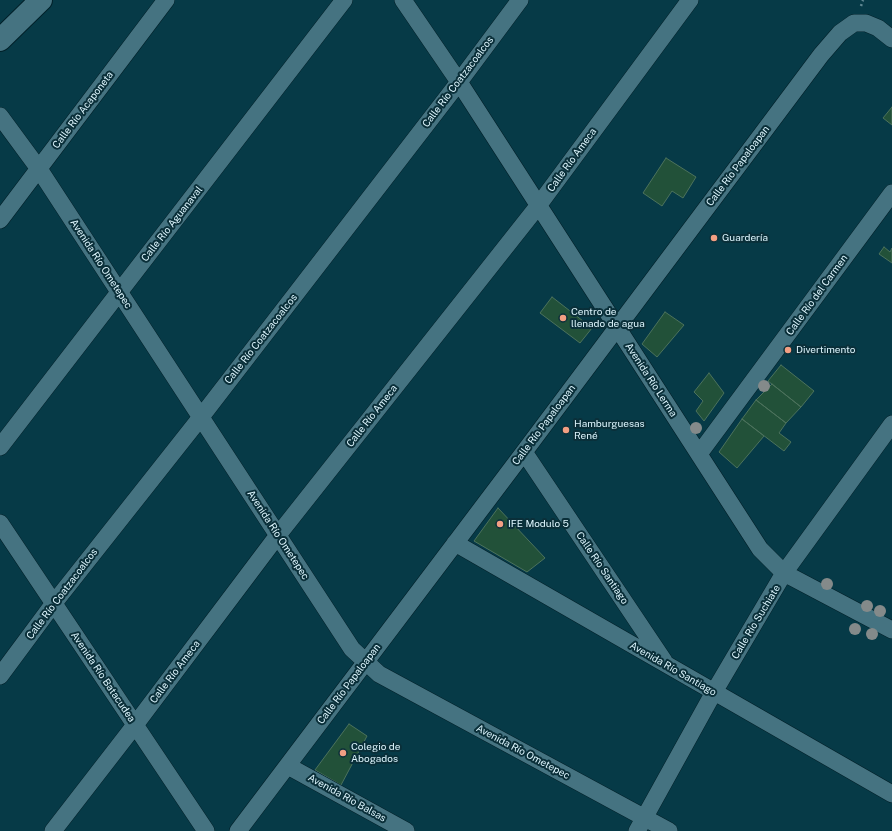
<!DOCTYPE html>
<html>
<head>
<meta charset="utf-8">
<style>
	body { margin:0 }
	canvas { display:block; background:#063a47 }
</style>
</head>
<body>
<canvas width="892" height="831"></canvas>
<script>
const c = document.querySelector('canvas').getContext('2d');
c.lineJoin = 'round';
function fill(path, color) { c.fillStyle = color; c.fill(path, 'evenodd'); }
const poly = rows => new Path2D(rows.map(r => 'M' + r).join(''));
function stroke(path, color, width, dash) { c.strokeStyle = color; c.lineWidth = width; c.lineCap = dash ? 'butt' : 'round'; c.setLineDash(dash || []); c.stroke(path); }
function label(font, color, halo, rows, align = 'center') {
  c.font = font + ' "Public Sans",sans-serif'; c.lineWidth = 4; c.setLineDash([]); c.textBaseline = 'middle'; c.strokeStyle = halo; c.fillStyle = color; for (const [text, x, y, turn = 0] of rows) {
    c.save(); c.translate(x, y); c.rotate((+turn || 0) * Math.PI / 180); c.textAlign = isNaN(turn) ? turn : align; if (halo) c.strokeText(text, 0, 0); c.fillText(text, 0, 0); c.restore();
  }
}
const building = poly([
	[892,107,892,125,883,118,892,107],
	[666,158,696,177,683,198,672,191,662,206,643,193,666,158],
	[884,247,890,252,892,248,892,263,879,254,884,247],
	[552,297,592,328,580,343,540,313,552,297],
	[665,312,684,325,657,357,642,344,665,312],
	[781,365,814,391,801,407,768,381,781,365],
	[709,373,724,393,704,421,696,411,703,401,694,392,709,373],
	[772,384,801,407,786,423,756,400,772,384],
	[756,400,786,423,779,433,791,442,784,451,742,419,756,400],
	[742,419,764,436,737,468,719,452,742,419],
	[498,508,545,558,527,572,474,541,498,508],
	[349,724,367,736,341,785,315,770,349,724]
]);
const path = poly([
	[861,6,863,0]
]);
const street = poly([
	[403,0,459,82,760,549,784,573,892,630],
	[0,116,39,169,352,649,379,674,669,831],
	[0,220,166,0],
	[0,447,344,0],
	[524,452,664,661],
	[699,454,892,193],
	[0,523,206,831],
	[455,543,892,794],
	[0,676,54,603,201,417,459,82,520,0],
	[288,766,406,831],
	[53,831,135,725,278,535,538,206,690,0],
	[238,831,524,452,821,55,840,33,854,23,866,23,878,28,892,39],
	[637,831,714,692,784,573,892,424]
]);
const secondary = poly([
	[0,40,41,0]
]);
const trees = [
	[764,386],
	[696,428],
	[827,584],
	[867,606],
	[880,611],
	[855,629],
	[872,634]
];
const markers = [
	[714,238,4,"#f39f83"],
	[563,318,4,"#f39f83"],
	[788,350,4,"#f39f83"],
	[566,430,4,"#f39f83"],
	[500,524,4,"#f39f83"],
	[343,753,4,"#f39f83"]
];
const streetNames = [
	["Calle Río Coatzacoalcos",458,82,-53],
	["Calle Río Acaponeta",83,110,-53],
	["Calle Río Ameca",572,160,-54],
	["Calle Río Papaloapan",738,166,-53],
	["Calle Río Aguanaval",172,224,-52],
	["Avenida Río Ometepec",101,264,57],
	["Calle Río del Carmen",817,295,-54],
	["Calle Río Coatzacoalcos",261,339,-52],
	["Avenida Río Lerma",651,380,57],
	["Calle Río Ameca",372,416,-52],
	["Calle Río Papaloapan",544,425,-53],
	["Avenida Río Ometepec",278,535,57],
	["Calle Río Santiago",602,568,56],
	["Calle Río Coatzacoalcos",62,594,-53],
	["Calle Río Suchiate",756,622,-59],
	["Avenida Río Santiago",673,669,30],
	["Calle Río Ameca",175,672,-53],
	["Avenida Río Batacudea",103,677,56],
	["Calle Río Papaloapan",349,684,-53],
	["Avenida Río Ometepec",523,752,28],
	["Avenida Río Balsas",347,798,29]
];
const poiNames = [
	["Guardería",722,238],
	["Centro de",571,312],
	["llenado de agua",571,324],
	["Divertimento",796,350],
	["Hamburguesas",574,424],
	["René",574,436],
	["IFE Modulo 5",508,524],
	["Colegio de",351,747],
	["Abogados",351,759]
];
fill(building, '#225139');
stroke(building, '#4c725c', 1);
stroke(street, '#002029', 18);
stroke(secondary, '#002029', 24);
stroke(path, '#618994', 2.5, [2, 3]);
stroke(street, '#457381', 17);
stroke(secondary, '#457381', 22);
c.fillStyle = '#848a8a';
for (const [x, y] of trees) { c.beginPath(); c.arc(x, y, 6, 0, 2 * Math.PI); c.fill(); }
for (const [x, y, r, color] of markers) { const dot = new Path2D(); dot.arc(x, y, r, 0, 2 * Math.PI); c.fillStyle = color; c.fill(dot); stroke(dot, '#0a2f39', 1.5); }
label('10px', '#ddf5fd', '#0a2f39', streetNames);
label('10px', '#ddf5fd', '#0a2f39', poiNames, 'left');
</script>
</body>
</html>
